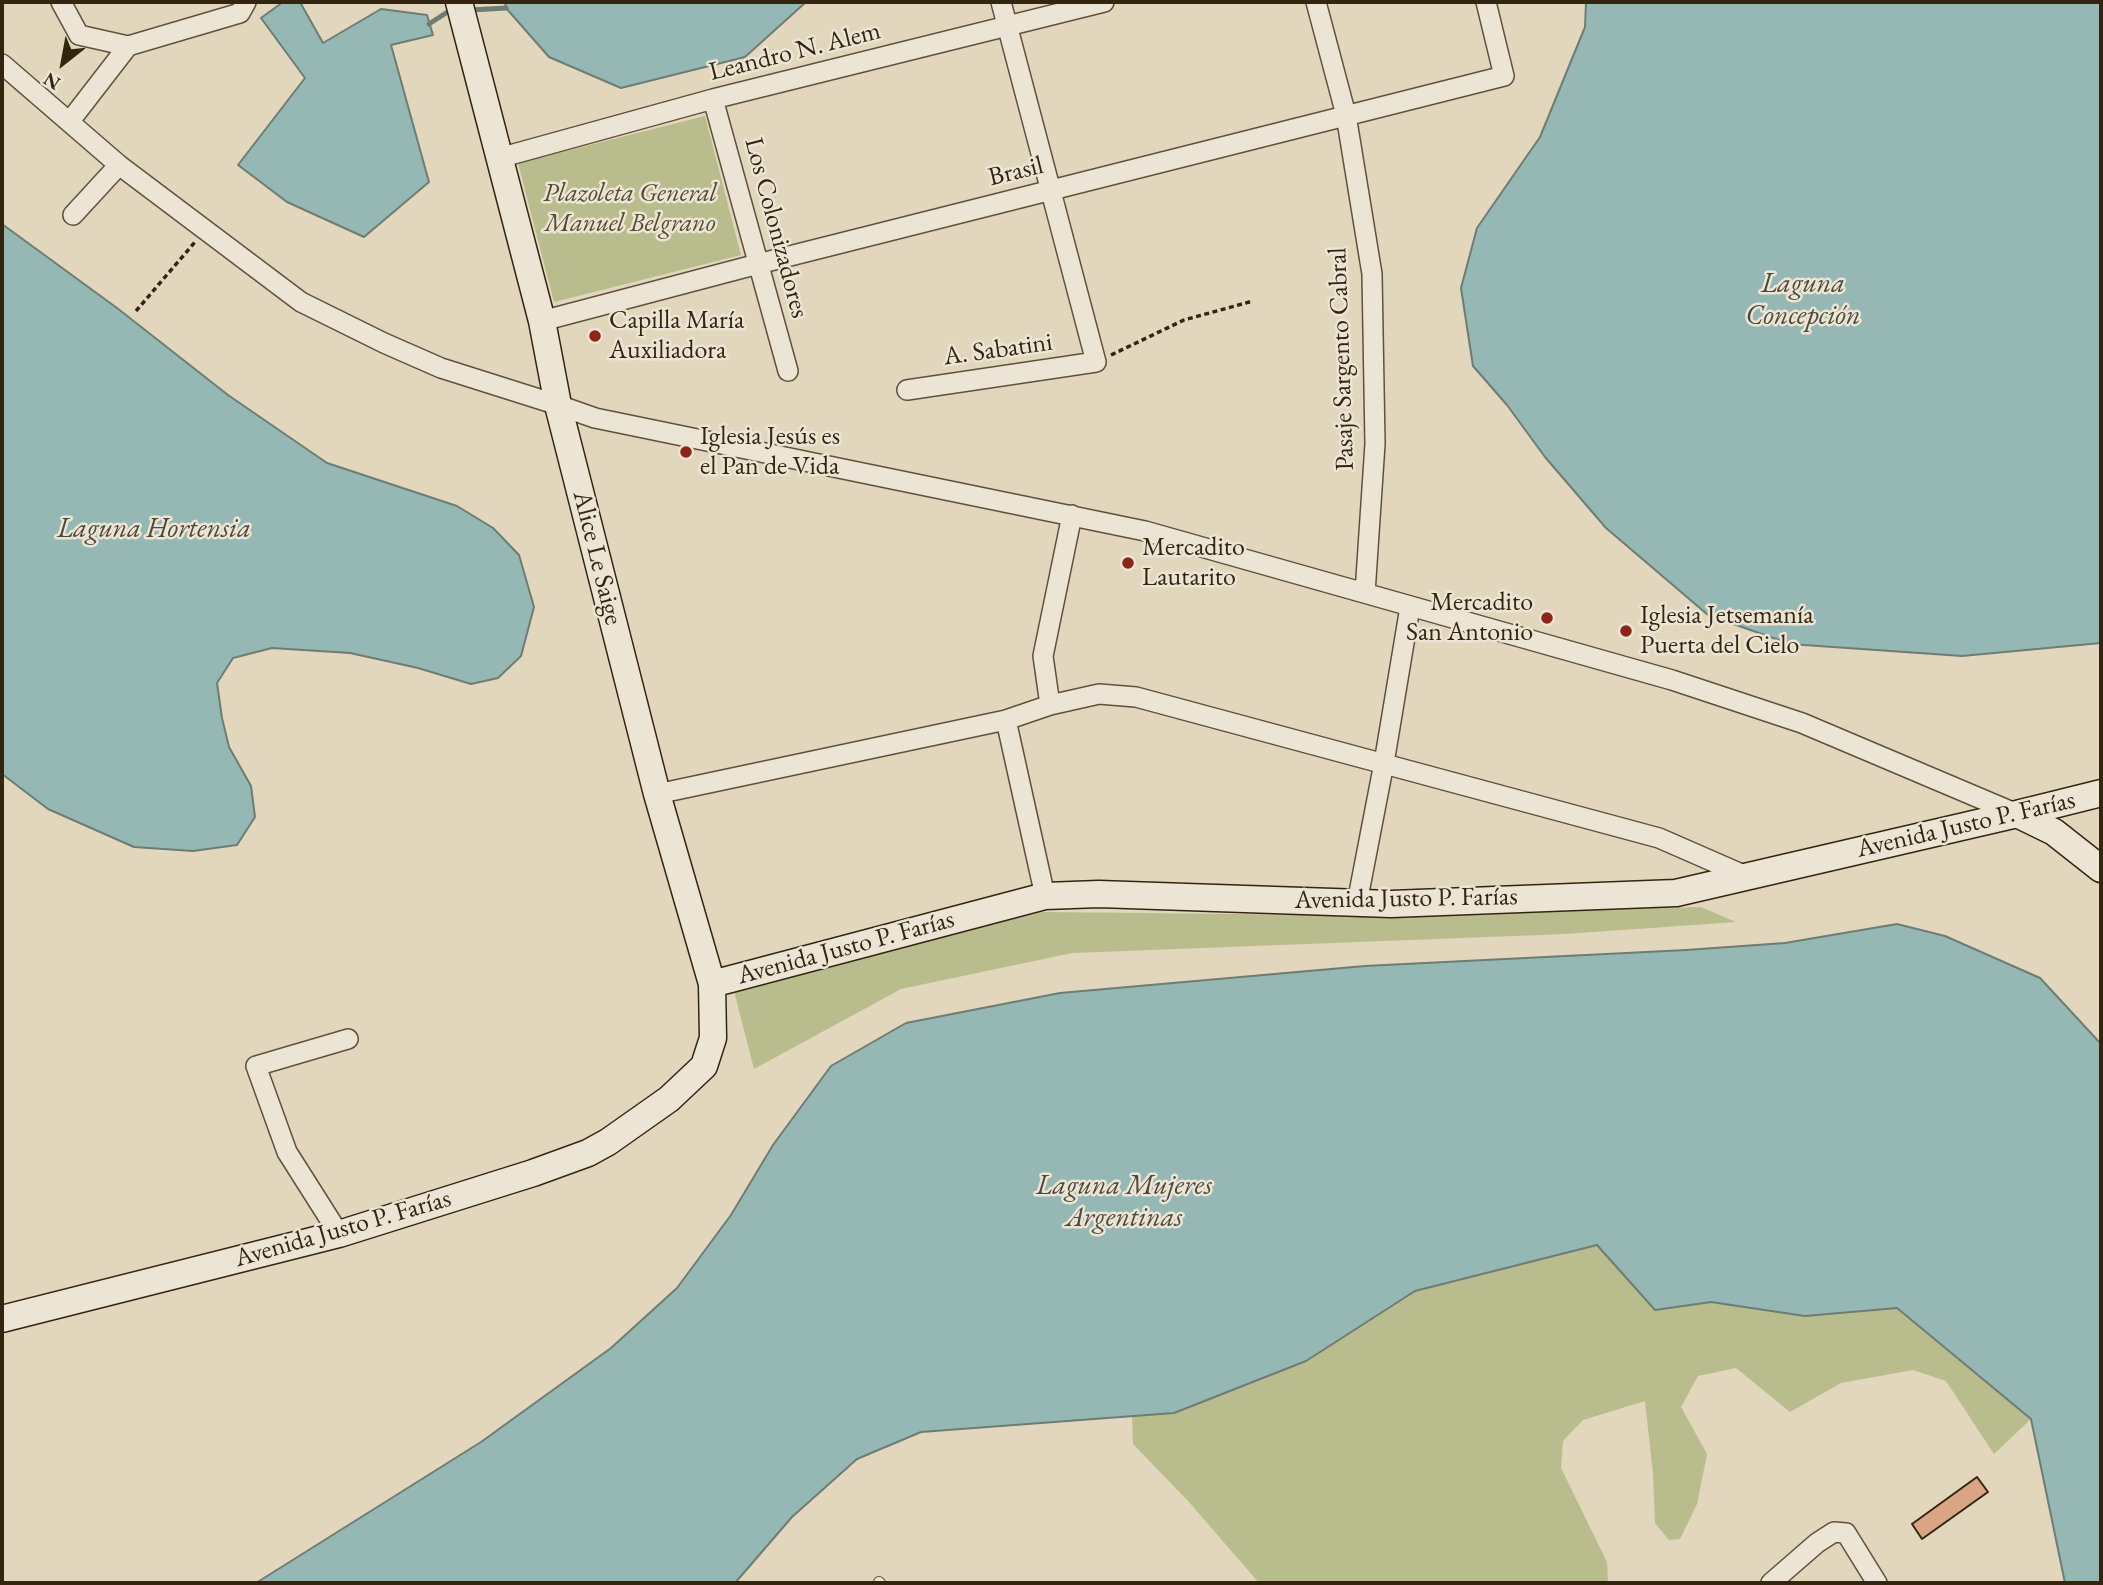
<!DOCTYPE html>
<html>
<head>
<meta charset="utf-8">
<style>
	body { margin:0 }
	#map { position:relative; width:2103px; height:1585px; overflow:hidden; background:#e2d6bd; font-family:"EB Garamond",serif }
	canvas { display:block }
	.frame { position:absolute; inset:0; border:4px solid #342511; pointer-events:none }
	.north { position:absolute; left:28px; top:28px; width:70px; height:70px; -webkit-text-stroke:5px #ece4d4; paint-order:stroke; rotate:211deg; font-size:19px; font-weight:700; line-height:28px; text-align:center; color:#342511 }
	.north::after { content:''; display:block; margin:auto; width:24px; height:32px; background:#342511; clip-path:polygon(50% 0,100% 100%,50% 72%,0 100%) }
</style>
</head>
<body>
<div id="map">
<canvas width="2103" height="1585"></canvas>
<div class="frame"></div>
<div class="north">N</div>
</div>
<script>
const c = document.querySelector('canvas').getContext('2d');
c.lineJoin = 'round';
function fill(path, color) { c.fillStyle = color; c.fill(path, 'evenodd'); }
const poly = rows => new Path2D(rows.map(r => 'M' + r).join(''));
function stroke(path, color, width, dash) { c.strokeStyle = color; c.lineWidth = width; c.lineCap = dash ? 'butt' : 'round'; c.setLineDash(dash || []); c.stroke(path); }
function label(font, color, halo, rows, align = 'center') {
  c.font = font + ' "EB Garamond",serif'; c.lineWidth = 5; c.setLineDash([]); c.textBaseline = 'middle'; c.strokeStyle = halo; c.fillStyle = color; for (const [text, x, y, turn = 0] of rows) {
    c.save(); c.translate(x, y); c.rotate((+turn || 0) * Math.PI / 180); c.textAlign = isNaN(turn) ? turn : align; if (halo) c.strokeText(text, 0, 0); c.fillText(text, 0, 0); c.restore();
  }
}
const green = poly([
	[705,116,741,255,554,302,518,163],
	[1701,907,1736,922,1565,934,1072,953,901,989,754,1069,733,987,1042,912,1325,915],
	[1597,1245,1655,1310,1711,1302,1805,1316,1896,1308,2031,1419,1994,1454,1946,1381,1913,1370,1841,1383,1790,1412,1736,1368,1698,1376,1681,1407,1707,1454,1697,1504,1680,1539,1669,1540,1655,1523,1653,1474,1645,1401,1583,1420,1563,1441,1561,1468,1607,1562,1608,1583,1259,1583,1189,1502,1133,1444,1132,1416,1174,1413,1306,1361,1415,1291]
]);
const water = poly([
	[283,2,300,2,323,43,381,9,427,15,433,35,391,45,429,182,364,237,287,202,238,165,305,78,261,18,283,2],
	[505,2,806,2,745,57,621,88,549,57,506,8,505,2],
	[1586,2,2101,2,2101,643,1962,656,1790,644,1708,615,1606,528,1545,457,1507,405,1473,366,1461,288,1477,228,1540,137,1585,27,1586,2],
	[2,224,117,308,228,395,327,463,457,506,493,528,519,555,534,607,521,656,498,678,471,684,418,668,350,653,272,648,233,658,217,683,222,718,229,747,251,786,255,817,237,845,193,851,134,847,48,809,2,774,2,224],
	[1897,924,1945,936,2040,978,2101,1044,2101,1583,2065,1583,2031,1419,1897,1308,1805,1316,1711,1302,1655,1310,1597,1245,1415,1291,1306,1361,1174,1413,921,1432,857,1459,792,1517,735,1583,256,1583,481,1442,611,1348,677,1288,731,1215,773,1145,831,1066,906,1023,1060,993,1365,966,1686,950,1785,943,1897,924]
]);
const stream = poly([
	[471,10,506,8],
	[429,24,449,11]
]);
const building = poly([
	[1977,1477,1988,1492,1922,1539,1912,1524,1977,1477]
]);
const path = poly([
	[136,311,195,242],
	[1111,355,1184,320,1253,301]
]);
const lane = poly([
	[879,1582,880,1583]
]);
const street = poly([
	[61,2,79,35,128,46],
	[1316,2,1346,115,1372,274,1375,444,1365,593],
	[2,64,119,165,301,302,384,343,441,368,558,405,595,418,1145,531,1672,680,1802,723,2017,814],
	[713,99,788,371],
	[70,121,128,46,240,13,246,2],
	[499,158,713,99,1104,2],
	[73,215,119,165],
	[542,321,758,264,1504,76,1486,2],
	[907,390,1096,362,1001,2],
	[1050,705,1043,656,1072,515],
	[1006,720,1045,896],
	[657,794,1006,720,1050,705,1099,694,1136,697,1659,838,1746,876],
	[1357,903,1384,763,1410,607],
	[339,1234,287,1152,256,1066,348,1039],
	[1771,1583,1817,1543,1834,1532,1846,1533,1877,1583]
]);
const secondary = poly([
	[2017,814,2054,832,2101,869],
	[712,984,1045,896,1099,894,1391,904,1676,893,2017,814,2101,793],
	[2,1319,339,1234,533,1173,588,1153,608,1142,669,1099,704,1066,713,1038,712,984,657,794,558,405,542,321,459,2]
]);
const markers = [
	[595,336,7,"#8f2418"],
	[686,452,7,"#8f2418"],
	[1128,563,7,"#8f2418"],
	[1547,618,7,"#8f2418"],
	[1626,631,7,"#8f2418"]
];
const streetNames = [
	["Leandro N. Alem",795,52,-14],
	["Brasil",1016,172,-14],
	["Los Colonizadores",776,228,75],
	["A. Sabatini",998,350,-8],
	["Pasaje Sargento Cabral",1342,359,-92],
	["Alice Le Saige",597,558,76],
	["Avenida Justo P. Farías",1966,825,-13],
	["Avenida Justo P. Farías",1406,899,-1],
	["Avenida Justo P. Farías",846,948,-15],
	["Avenida Justo P. Farías",343,1229,-16]
];
const parkNames = [
	["Plazoleta General",630,194],
	["Manuel Belgrano",630,224]
];
const poiNames = [
	["Capilla María",609,321],
	["Auxiliadora",609,351],
	["Iglesia Jesús es",700,437],
	["el Pan de Vida",700,467],
	["Mercadito",1142,548],
	["Lautarito",1142,578],
	["Mercadito",1533,603,"right"],
	["San Antonio",1533,633,"right"],
	["Iglesia Jetsemanía",1640,616],
	["Puerta del Cielo",1640,646]
];
const waterNames = [
	["Laguna",1803,284],
	["Concepción",1803,316],
	["Laguna Hortensia",154,529],
	["Laguna Mujeres",1124,1186],
	["Argentinas",1124,1218]
];
fill(green, '#b9bc8d');
fill(water, '#95b8b5');
stroke(water, '#6e7d73', 2);
stroke(stream, '#6e7d73', 5);
fill(building, '#d9a585');
stroke(building, '#342511', 2);
stroke(lane, '#60513c', 12);
stroke(street, '#60513c', 22);
stroke(secondary, '#342511', 29);
stroke(path, '#342511', 3.5, [5, 3.5]);
stroke(lane, '#ece4d4', 10);
stroke(street, '#ece4d4', 19);
stroke(secondary, '#ece4d4', 26);
for (const [x, y, r, color] of markers) { const dot = new Path2D(); dot.arc(x, y, r, 0, 2 * Math.PI); c.fillStyle = color; c.fill(dot); stroke(dot, '#ece4d4', 2.5); }
label('26px', '#342511', '#ece4d4', streetNames);
label('italic 26px', '#554b30', '#ece4d4', parkNames);
label('26px', '#342511', '#ece4d4', poiNames, 'left');
label('italic 28px', '#4c4a3a', '#ece4d4', waterNames);
</script>
</body>
</html>
